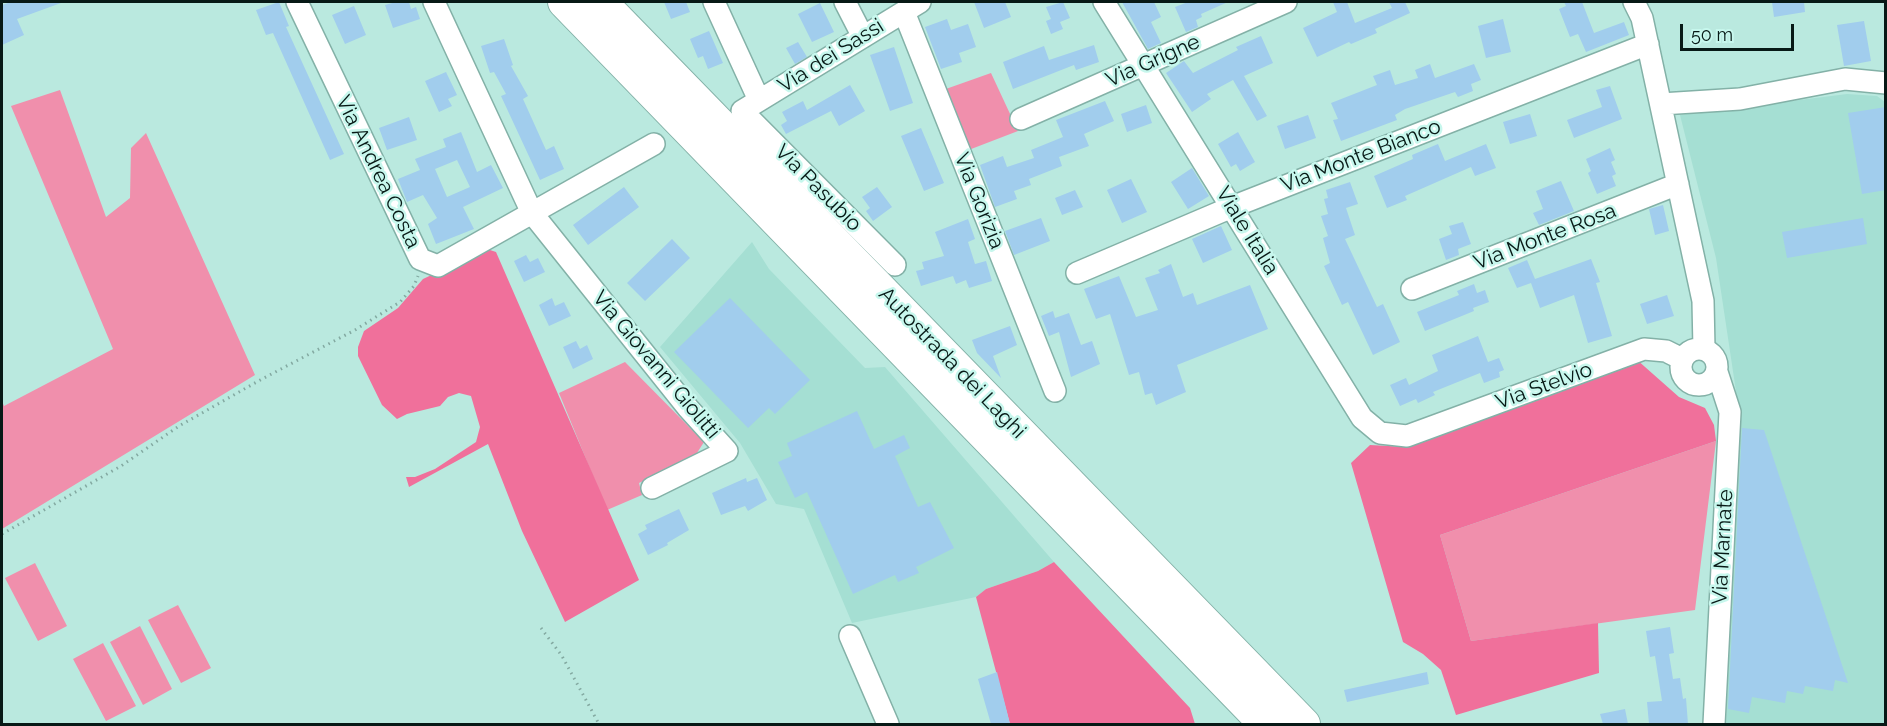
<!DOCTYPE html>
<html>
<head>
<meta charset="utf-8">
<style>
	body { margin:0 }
	#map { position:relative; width:1887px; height:726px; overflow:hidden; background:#bae9df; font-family:Raleway,sans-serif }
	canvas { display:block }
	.frame { position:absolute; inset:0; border:3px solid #071916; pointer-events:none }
	.scale { position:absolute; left:1680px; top:24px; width:114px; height:27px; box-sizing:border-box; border:3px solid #071916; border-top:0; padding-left:8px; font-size:18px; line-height:21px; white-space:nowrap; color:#071916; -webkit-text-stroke:4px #c7f7ed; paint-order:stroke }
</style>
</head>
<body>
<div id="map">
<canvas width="1887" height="726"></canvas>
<div class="frame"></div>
<div class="scale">50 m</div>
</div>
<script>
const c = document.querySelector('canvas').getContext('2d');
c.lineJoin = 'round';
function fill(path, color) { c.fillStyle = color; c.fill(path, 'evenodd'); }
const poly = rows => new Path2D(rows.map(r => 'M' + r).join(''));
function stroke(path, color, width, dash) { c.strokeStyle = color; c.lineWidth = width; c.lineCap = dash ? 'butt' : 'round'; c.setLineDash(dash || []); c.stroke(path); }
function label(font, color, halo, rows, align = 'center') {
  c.font = font + ' Raleway,sans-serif'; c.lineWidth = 5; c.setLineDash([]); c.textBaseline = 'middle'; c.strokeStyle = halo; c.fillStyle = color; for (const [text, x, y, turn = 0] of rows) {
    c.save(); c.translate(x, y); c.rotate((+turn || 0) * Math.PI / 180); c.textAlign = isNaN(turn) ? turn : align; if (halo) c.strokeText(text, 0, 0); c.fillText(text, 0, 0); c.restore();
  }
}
const built = poly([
	[1847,94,1877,96,1885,102,1885,724,1726,724,1740,418,1716,258,1680,115],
	[752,242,769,269,865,368,885,367,1054,562,1038,571,986,589,976,597,852,623,804,509,776,504,740,443,660,347]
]);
const green = poly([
	[991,73,1018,131,966,151,943,90],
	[60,90,106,217,130,198,131,148,146,133,255,375,2,529,2,401,4,406,113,349,11,106],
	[625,362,704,442,695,456,639,483,642,495,607,510,559,393],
	[1716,441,1695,610,1471,641,1440,535],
	[35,563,67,626,38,641,5,578],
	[178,605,211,668,181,683,148,620],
	[140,626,172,689,143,705,110,642],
	[103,643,136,706,106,721,73,659]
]);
const forest = poly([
	[487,249,496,252,639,580,565,622,522,531,488,444,409,487,406,477,415,477,435,469,476,442,480,427,471,396,459,393,448,397,440,406,407,414,397,419,382,405,358,356,358,347,364,331,398,308,423,279],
	[1636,359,1679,397,1705,408,1714,425,1716,441,1440,535,1471,641,1598,623,1599,673,1456,715,1441,670,1423,654,1403,642,1351,463,1370,445,1407,447],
	[1054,562,1190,708,1195,724,1010,724,976,597,986,589,1038,571]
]);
const building = poly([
	[11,2,61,2,61,3,17,19,24,35,2,45,2,5],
	[279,2,289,26,286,27,344,154,330,160,273,33,266,35,256,10],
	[396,2,409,2,411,9,416,7,420,19,393,28,385,5],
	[664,2,686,2,690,12,671,19],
	[974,2,1005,2,1011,17,984,28],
	[1063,2,1070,18,1060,22,1063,29,1051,34,1046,21,1051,19,1046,7],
	[1122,2,1154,2,1161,17,1151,22,1161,43,1148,49],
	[1188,2,1228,2,1201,14,1202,17,1196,20,1198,27,1186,32,1175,7],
	[1333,2,1347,2,1355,23,1392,8,1389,2,1405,2,1410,13,1375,29,1377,33,1351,44,1349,42,1317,57,1303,28,1337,12],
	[1564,2,1582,2,1594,33,1624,22,1629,35,1586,52,1578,34,1570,37,1559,9,1566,6],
	[1772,2,1804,2,1805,12,1774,17],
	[820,3,834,32,812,42,798,14],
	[354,6,366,35,345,44,332,15],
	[947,19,951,30,968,24,976,47,959,53,962,62,941,69,925,27],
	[1503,19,1511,52,1486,58,1478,26],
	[1864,21,1871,61,1844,66,1837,25],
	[709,31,723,63,708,69,703,56,698,58,690,39],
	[1261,36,1273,63,1244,76,1267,116,1257,121,1233,80,1207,94,1211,99,1192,112,1166,73,1184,61,1193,73,1238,50,1236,47],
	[504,39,513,65,511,66,528,96,523,99,546,150,554,146,564,169,540,180,501,96,506,94,494,72,490,73,481,46],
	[798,42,807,57,795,64,786,48],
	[1094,45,1099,62,1076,70,1074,65,1013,89,1003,62,1044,46,1049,60],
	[894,47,913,103,890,111,870,55],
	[1430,64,1435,78,1474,64,1481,80,1471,84,1473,91,1458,97,1455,92,1405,109,1395,115,1397,120,1341,141,1333,120,1338,119,1331,103,1377,85,1373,76,1390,70,1395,85,1418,78,1415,70],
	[446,72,457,95,448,99,452,106,439,112,425,81],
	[850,85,865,111,839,126,831,111,786,134,781,125,787,121,782,112,803,101,807,110],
	[1610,86,1622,119,1574,138,1567,120,1602,107,1596,90],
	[1105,101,1114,121,1084,134,1089,146,1059,157,1062,166,1029,179,1031,185,1014,191,1017,199,995,207,980,165,1003,156,1007,167,1034,158,1031,150,1063,137,1056,120],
	[1146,105,1152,123,1127,132,1121,114],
	[1886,107,1886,190,1862,194,1848,113],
	[1530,114,1537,136,1510,144,1503,122],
	[1308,115,1316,138,1285,149,1277,126],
	[409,117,417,140,387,150,379,128],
	[921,128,944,183,924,191,901,136],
	[461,132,477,172,491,165,503,188,463,207,474,229,436,244,428,224,437,218,423,195,407,202,398,179,420,170,415,159,446,147,443,139],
	[457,160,470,187,447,197,435,169],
	[1238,132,1255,162,1240,171,1236,164,1231,167,1218,144],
	[1438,144,1445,161,1486,144,1496,168,1475,176,1471,167,1405,196,1407,200,1387,208,1374,176,1413,159,1412,155],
	[1610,148,1615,160,1611,162,1616,174,1612,176,1616,186,1597,194,1588,173,1591,171,1586,159],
	[1192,168,1209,196,1188,209,1171,182],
	[1131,179,1147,212,1122,223,1107,190],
	[1561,181,1574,211,1539,225,1533,213,1543,209,1536,191],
	[1350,182,1358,204,1346,208,1355,235,1345,239,1377,307,1383,304,1400,342,1373,355,1348,302,1342,305,1324,266,1330,263,1323,238,1328,236,1321,216,1328,214,1324,199,1328,198,1326,190],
	[624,187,639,207,588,245,573,225],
	[877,187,892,207,873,221,866,211,870,208,862,197],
	[1075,190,1083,207,1062,215,1055,198],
	[1663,205,1669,231,1655,235,1649,209],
	[1041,218,1050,241,1014,255,1005,231],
	[1863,218,1867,244,1787,258,1782,232],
	[968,219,975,239,968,242,975,264,986,261,992,281,969,288,966,280,956,284,953,276,921,286,916,271,924,269,922,262,944,256,935,232],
	[1463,222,1471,244,1458,249,1459,255,1446,260,1439,239,1452,234,1449,226],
	[1221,226,1232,250,1203,263,1192,239],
	[672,239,690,258,645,301,627,283],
	[526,255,530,262,538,258,545,272,524,282,514,261],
	[1591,259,1600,282,1596,283,1612,336,1588,343,1574,295,1540,308,1531,283,1517,288,1508,268,1527,260,1535,279],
	[1171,264,1183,297,1193,293,1197,305,1250,285,1268,329,1177,365,1186,392,1156,405,1152,393,1145,395,1139,372,1129,375,1110,314,1096,319,1084,289,1119,276,1136,317,1158,310,1145,278,1160,273,1158,270],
	[1474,284,1477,293,1485,290,1489,302,1473,308,1474,311,1425,331,1417,312,1459,295,1457,291],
	[1667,295,1674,316,1647,324,1640,304],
	[552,298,555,306,564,302,571,316,549,326,539,305],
	[730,298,810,380,775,414,769,408,748,428,674,352],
	[1053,311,1055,318,1069,313,1081,345,1092,341,1100,364,1071,377,1059,332,1049,336,1041,316],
	[1010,326,1017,345,993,356,1001,378,977,353,972,340],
	[1478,336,1488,362,1499,358,1504,370,1499,372,1500,377,1484,383,1480,373,1433,392,1435,395,1418,403,1416,399,1400,406,1390,385,1406,378,1409,385,1438,371,1432,355],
	[576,341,580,349,587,345,593,359,573,369,563,347],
	[857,411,874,449,904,435,910,448,895,456,918,507,930,502,954,548,916,567,919,573,898,582,895,575,853,594,807,492,795,498,778,462,792,456,787,443],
	[1742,428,1764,430,1848,683,1835,680,1833,691,1805,686,1803,694,1787,691,1785,703,1752,697,1749,713,1728,709],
	[746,478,747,482,757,478,767,500,748,511,745,506,721,515,712,493],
	[679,509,689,530,667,543,668,545,648,555,638,534,647,529,645,525],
	[1670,627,1674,653,1669,654,1673,679,1680,678,1683,699,1686,698,1688,724,1649,724,1647,702,1662,701,1655,656,1650,657,1646,631],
	[997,672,1010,724,991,724,978,679],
	[1427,672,1429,684,1347,702,1344,690],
	[1625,709,1628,724,1603,724,1600,714]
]);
const path = poly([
	[2,534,121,466,179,426,262,379,355,330,400,302,414,286,418,276],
	[541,628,562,656,599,724]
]);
const minor = poly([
	[297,2,420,259,438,266,654,144],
	[434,2,532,213,688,408,727,451,652,488],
	[714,2,759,100],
	[845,2,863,37],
	[1104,2,1362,418,1380,433,1407,436,1644,349,1666,351,1682,359],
	[1634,2,1642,18,1703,301,1704,349],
	[904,12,1055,391],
	[1661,104,1740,99,1845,79,1886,83],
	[1021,119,1286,2],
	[895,265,742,111,920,2],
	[1077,273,1232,207,1648,44],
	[1412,289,1678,184],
	'1681 367a18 18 0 1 1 36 0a18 18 0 1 1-36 0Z',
	[850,636,888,724],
	[1714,724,1730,412,1717,372]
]);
const highway = poly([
	[564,2,1265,724],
	[601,2,1304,724]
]);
const streetNames = [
	["Via dei Sassi",831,56,-32],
	["Via Grigne",1153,61,-24],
	["Via Monte Bianco",1361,156,-21],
	["Via Andrea Costa",378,172,64],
	["Via Pasubio",818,188,45],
	["Via Gorizia",979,201,68],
	["Viale Italia",1247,231,58],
	["Via Monte Rosa",1545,237,-21],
	["Autostrada dei Laghi",952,363,46],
	["Via Giovanni Giolitti",656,365,50],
	["Via Stelvio",1544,386,-20],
	["Via Marnate",1723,547,-87]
];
fill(built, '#a5dfd3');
fill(green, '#f08fac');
fill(forest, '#f0709b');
fill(building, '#a1cded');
stroke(minor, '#83b1a7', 24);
stroke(highway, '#83b1a7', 34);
stroke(path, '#83a9a1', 3, [1.5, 4.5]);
stroke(minor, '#fff', 21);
stroke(highway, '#fff', 32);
label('21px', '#071916', '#c7f7ed', streetNames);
</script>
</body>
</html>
